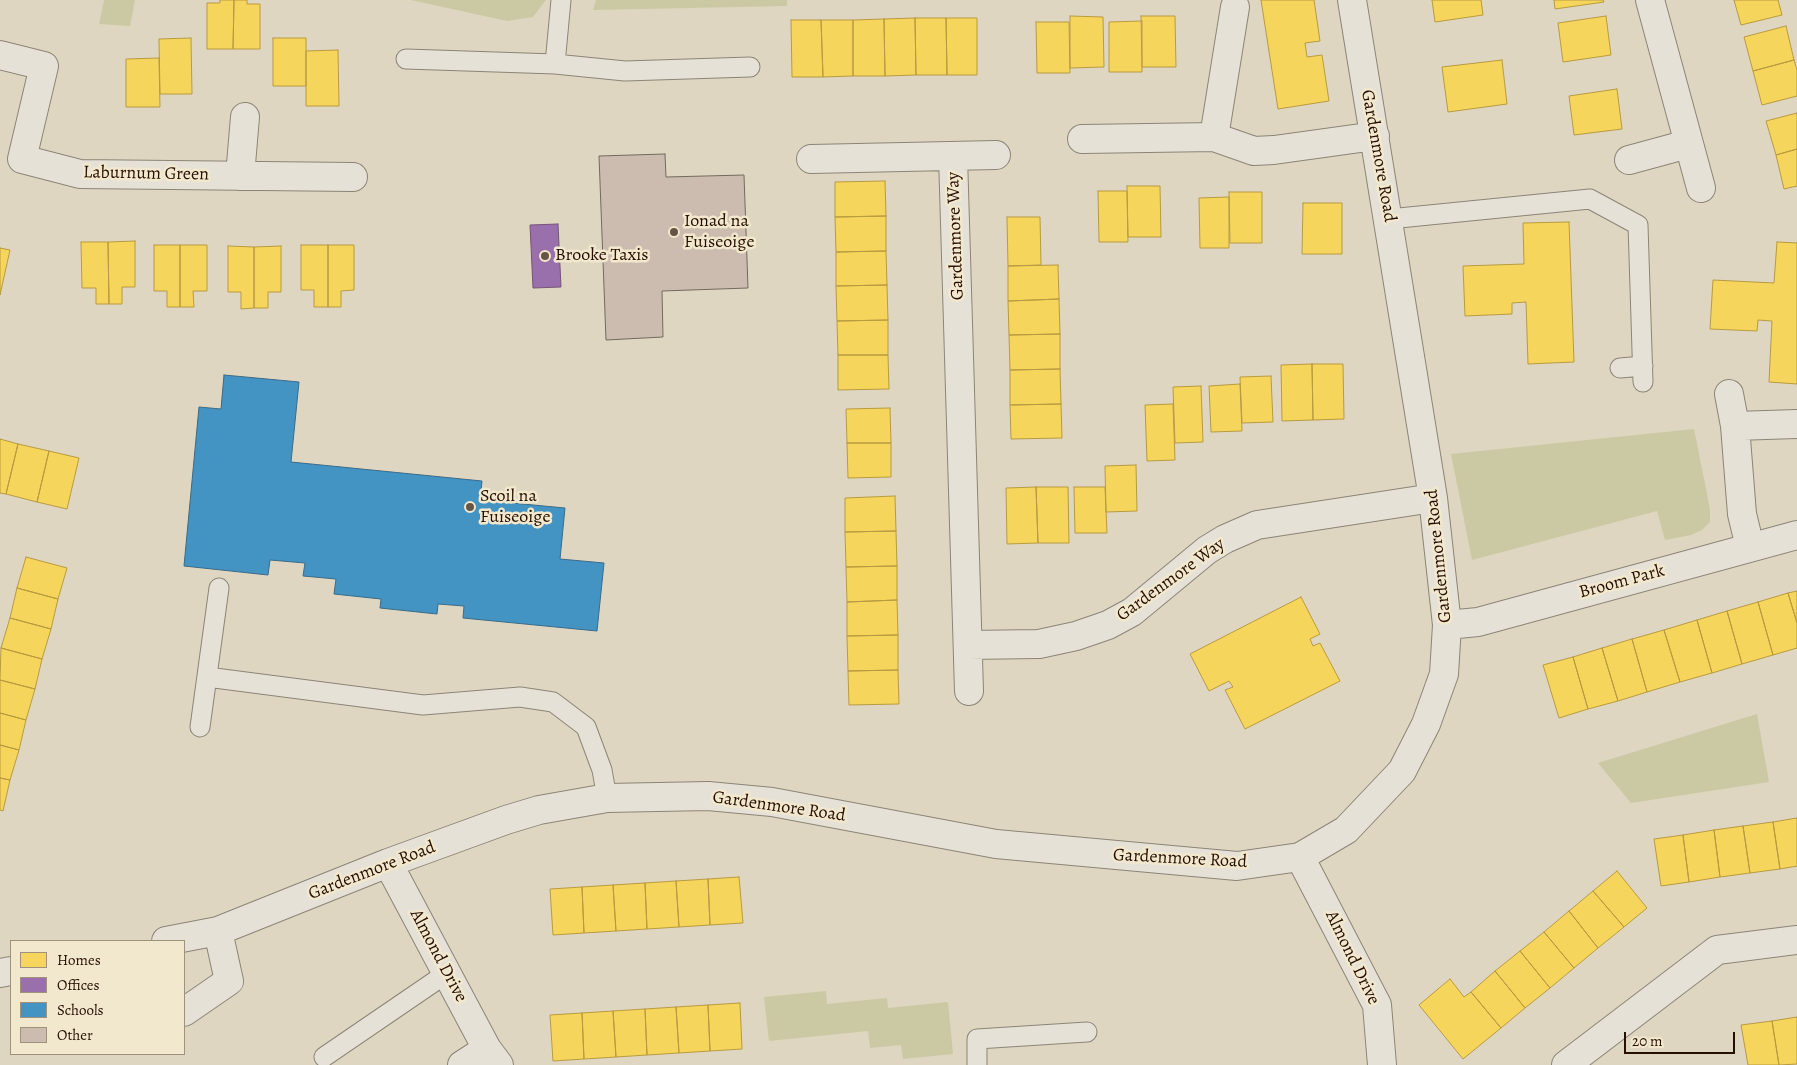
<!DOCTYPE html>
<html>
<head>
<meta charset="utf-8">
<style>
	body { margin:0 }
	#map { position:relative; width:1797px; height:1065px; overflow:hidden; background:#ded6c1; font-family:Alegreya,serif }
	canvas { display:block }
	.legend { position:absolute; left:10px; top:940px; width:175px; height:115px; box-sizing:border-box; background:#f2e8ce; border:1px solid #a0917c; margin:0; padding:6px 9px; list-style:none; font-size:15px; color:#260f00 }
	.legend li { display:flex; align-items:center; gap:10px; height:25px }
	.legend b { width:25px; border:1px solid #a0917c }
	.scale { position:absolute; left:1624px; top:1032px; width:111px; height:22px; box-sizing:border-box; border:2px solid #260f00; border-top:0; padding-left:6px; font-size:15px; line-height:18px; white-space:nowrap; color:#260f00; -webkit-text-stroke:4px #f2e8ce; paint-order:stroke }
</style>
</head>
<body>
<div id="map">
<canvas width="1797" height="1065"></canvas>
<ul class="legend">
<li><b style="height:14px;background:#f6d55c"></b>Homes</li>
<li><b style="height:14px;background:#9970ab"></b>Offices</li>
<li><b style="height:14px;background:#4393c3"></b>Schools</li>
<li><b style="height:14px;background:#ccbcaf"></b>Other</li>
</ul>
<div class="scale">20 m</div>
</div>
<script>
const c = document.querySelector('canvas').getContext('2d');
c.lineJoin = 'round';
function fill(path, color) { c.fillStyle = color; c.fill(path, 'evenodd'); }
const poly = rows => new Path2D(rows.map(r => 'M' + r).join(''));
function stroke(path, color, width, dash) { c.strokeStyle = color; c.lineWidth = width; c.lineCap = dash ? 'butt' : 'round'; c.setLineDash(dash || []); c.stroke(path); }
function label(font, color, halo, rows, align = 'center') {
  c.font = font + ' Alegreya,serif'; c.lineWidth = 5; c.setLineDash([]); c.textBaseline = 'middle'; c.strokeStyle = halo; c.fillStyle = color; for (const [text, x, y, turn = 0] of rows) {
    c.save(); c.translate(x, y); c.rotate((+turn || 0) * Math.PI / 180); c.textAlign = isNaN(turn) ? turn : align; if (halo) c.strokeText(text, 0, 0); c.fillText(text, 0, 0); c.restore();
  }
}
const green = poly([
	[104,0,135,0,130,26,99,24],
	[411,0,546,0,533,17,507,21],
	[596,0,787,0,787,6,593,10],
	[1694,429,1710,509,1710,522,1702,530,1691,535,1665,540,1657,511,1472,560,1451,454],
	[1757,714,1769,782,1631,803,1598,763],
	[826,991,827,1004,887,998,888,1008,948,1002,953,1054,903,1059,901,1045,870,1048,868,1031,769,1041,764,997]
]);
const homes = poly([
	[220,0,234,0,233,49,207,49,207,3,220,3,220,0],
	[234,0,247,0,247,4,260,4,260,49,233,49,234,0],
	[1261,0,1314,0,1320,41,1305,43,1307,57,1322,55,1329,101,1278,109,1261,0],
	[1432,0,1481,0,1483,15,1435,22,1432,0],
	[1554,0,1603,0,1604,2,1555,9,1554,0],
	[1734,0,1778,0,1782,15,1741,25,1734,0],
	[1070,16,1103,17,1104,67,1070,68,1070,16],
	[1141,16,1175,16,1176,67,1142,67,1141,16],
	[1606,16,1611,55,1563,62,1558,23,1606,16],
	[915,18,916,75,885,76,884,19,915,18],
	[915,18,946,18,947,75,916,75,915,18],
	[946,18,977,18,977,75,947,75,946,18],
	[884,19,885,76,853,76,853,20,884,19],
	[791,20,821,20,823,77,792,77,791,20],
	[821,20,853,20,853,76,823,77,821,20],
	[1142,21,1142,72,1109,72,1109,22,1142,21],
	[1036,22,1069,22,1070,73,1037,73,1036,22],
	[1786,26,1794,60,1753,71,1744,37,1786,26],
	[191,38,192,94,160,94,159,39,191,38],
	[273,38,306,38,306,86,273,86,273,38],
	[338,50,339,106,306,106,306,51,338,50],
	[159,58,160,107,126,107,126,59,159,58],
	[1502,60,1507,104,1448,112,1442,67,1502,60],
	[1794,60,1797,70,1797,96,1762,105,1753,71,1794,60],
	[1617,89,1622,129,1574,135,1569,96,1617,89],
	[1797,113,1797,149,1776,155,1766,121,1797,113],
	[1797,149,1797,186,1784,189,1776,155,1797,149],
	[885,181,886,216,835,217,835,182,885,181],
	[1127,186,1160,186,1161,237,1128,237,1127,186],
	[1098,191,1127,191,1128,242,1099,242,1098,191],
	[1229,192,1262,192,1262,243,1230,243,1229,192],
	[1229,197,1229,248,1200,248,1199,198,1229,197],
	[1303,203,1342,203,1342,254,1302,254,1303,203],
	[886,216,886,251,836,252,835,217,886,216],
	[1007,217,1040,217,1041,265,1008,266,1007,217],
	[1569,222,1574,362,1528,364,1526,302,1512,303,1512,314,1465,316,1463,266,1524,264,1523,223,1569,222],
	[135,241,135,287,122,287,122,304,109,304,108,242,135,241],
	[81,242,108,242,109,304,96,304,96,288,82,288,81,242],
	[1777,242,1797,243,1797,384,1769,382,1772,321,1758,320,1757,331,1710,329,1713,280,1774,283,1777,242],
	[154,245,180,245,180,307,167,307,167,291,154,291,154,245],
	[180,245,207,245,207,291,193,291,194,307,180,307,180,245],
	[301,245,328,245,328,307,314,307,314,290,301,290,301,245],
	[328,245,354,245,354,290,341,291,341,307,328,307,328,245],
	[228,246,254,247,254,308,241,309,241,292,228,292,228,246],
	[281,246,281,292,268,292,268,308,254,308,254,247,281,246],
	[0,248,10,250,0,295,0,248],
	[886,251,887,285,836,286,836,252,886,251],
	[1058,265,1059,299,1008,301,1008,266,1058,265],
	[887,285,888,320,837,321,836,286,887,285],
	[1059,299,1060,334,1009,335,1008,301,1059,299],
	[888,320,888,355,838,355,837,321,888,320],
	[1060,334,1060,369,1010,370,1009,335,1060,334],
	[838,355,888,355,889,389,838,390,838,355],
	[1312,364,1313,420,1282,421,1281,365,1312,364],
	[1312,364,1343,364,1344,419,1313,420,1312,364],
	[1060,369,1061,404,1010,405,1010,370,1060,369],
	[1271,376,1273,422,1242,423,1240,377,1271,376],
	[1240,384,1242,431,1211,432,1209,386,1240,384],
	[1201,386,1203,442,1175,443,1173,387,1201,386],
	[1061,404,1062,438,1011,439,1010,405,1061,404],
	[1173,404,1175,460,1147,461,1145,405,1173,404],
	[890,408,891,443,847,443,846,409,890,408],
	[0,439,18,444,6,494,0,493,0,439],
	[847,443,891,443,891,477,848,478,847,443],
	[18,444,49,451,37,502,6,494,18,444],
	[49,451,79,458,67,509,37,502,49,451],
	[1136,465,1137,511,1106,512,1105,466,1136,465],
	[1036,487,1068,487,1069,543,1038,543,1036,487],
	[1036,487,1038,543,1007,544,1006,488,1036,487],
	[1074,487,1105,487,1107,533,1075,533,1074,487],
	[895,496,896,531,845,532,845,498,895,496],
	[896,531,897,566,846,567,845,532,896,531],
	[26,557,67,568,58,599,17,588,26,557],
	[897,566,897,600,847,602,846,567,897,566],
	[17,588,58,599,51,629,10,618,17,588],
	[1797,591,1797,623,1788,593,1797,591],
	[1788,593,1797,623,1797,648,1773,655,1758,602,1788,593],
	[1301,597,1320,634,1310,639,1313,646,1320,643,1340,681,1245,729,1225,690,1233,687,1229,681,1209,691,1190,654,1301,597],
	[897,600,898,635,847,636,847,602,897,600],
	[1758,602,1773,655,1742,664,1727,611,1758,602],
	[1727,611,1742,664,1712,673,1697,620,1727,611],
	[10,618,51,629,42,659,1,648,10,618],
	[1697,620,1712,673,1680,682,1664,630,1697,620],
	[1664,630,1680,682,1647,692,1632,639,1664,630],
	[898,635,898,670,848,671,847,636,898,635],
	[1632,639,1647,692,1618,701,1602,648,1632,639],
	[1,648,42,659,35,689,0,680,1,648],
	[1602,648,1618,701,1588,709,1573,657,1602,648],
	[1573,657,1588,709,1559,718,1543,665,1573,657],
	[898,670,899,704,849,705,848,671,898,670],
	[0,680,35,689,26,720,0,713,0,680],
	[0,713,26,720,19,750,0,745,0,713],
	[0,745,19,750,10,780,0,778,0,745],
	[0,778,10,780,3,811,0,810,0,778],
	[1797,818,1797,866,1780,869,1773,822,1797,818],
	[1773,822,1780,869,1750,873,1743,826,1773,822],
	[1743,826,1750,873,1720,877,1714,830,1743,826],
	[1714,830,1720,877,1689,882,1683,835,1714,830],
	[1683,835,1689,882,1661,886,1654,839,1683,835],
	[1617,871,1647,908,1624,927,1593,891,1617,871],
	[739,877,743,923,710,925,708,879,739,877],
	[708,879,710,925,679,927,676,881,708,879],
	[676,881,679,927,647,929,645,883,676,881],
	[645,883,647,929,616,931,613,885,645,883],
	[613,885,616,931,584,933,582,887,613,885],
	[582,887,584,933,553,935,550,889,582,887],
	[1593,891,1624,927,1598,948,1569,911,1593,891],
	[1569,911,1598,948,1574,968,1544,932,1569,911],
	[1544,932,1574,968,1550,988,1520,951,1544,932],
	[1520,951,1550,988,1525,1008,1495,971,1520,951],
	[1495,971,1525,1008,1501,1028,1471,992,1495,971],
	[1450,979,1464,997,1471,992,1501,1028,1463,1059,1419,1005,1450,979],
	[740,1003,742,1049,710,1051,708,1005,740,1003],
	[708,1005,710,1051,679,1053,676,1007,708,1005],
	[676,1007,679,1053,647,1055,645,1009,676,1007],
	[645,1009,647,1055,616,1057,613,1011,645,1009],
	[613,1011,616,1057,584,1059,582,1013,613,1011],
	[582,1013,584,1059,553,1061,550,1015,582,1013],
	[1797,1017,1797,1064,1779,1065,1772,1021,1797,1017],
	[1772,1021,1779,1065,1748,1065,1741,1025,1772,1021]
]);
const offices = poly([
	[558,224,561,287,533,288,530,225,558,224]
]);
const schools = poly([
	[224,375,299,382,291,462,482,481,480,500,565,508,560,559,604,563,597,631,463,618,464,606,438,604,437,614,380,608,381,599,334,594,336,579,303,576,305,563,270,560,268,575,184,566,199,407,221,409,224,375]
]);
const building = poly([
	[665,154,666,177,744,175,748,288,662,291,663,337,606,340,599,156,665,154]
]);
const lane = poly([
	[406,59,555,64,625,71,750,67],
	[555,64,561,0],
	[1389,219,1590,199,1638,225,1643,382],
	[1620,368,1643,366],
	[207,677,423,705,520,697,553,702,586,727,602,770,607,798],
	[200,727,219,588],
	[324,1057,447,973],
	[977,1065,977,1039,1087,1032]
]);
const street = poly([
	[1650,0,1701,188],
	[0,55,44,66,22,159,80,174,353,177],
	[1214,137,1235,7],
	[1082,139,1214,137,1254,151,1274,150,1375,136],
	[953,156,969,691],
	[811,159,996,155],
	[1629,160,1688,144],
	[240,176,245,117],
	[1729,394,1735,426,1742,514,1750,547],
	[1735,426,1797,424],
	[1447,625,1478,622,1797,535],
	[968,645,1039,644,1076,636,1108,625,1132,612,1207,550,1225,539,1257,525,1433,498],
	[1300,857,1377,1005,1382,1065],
	[388,863,487,1049,499,1065],
	[166,941,218,931,388,863,506,820,539,810,607,798,708,796,772,802,996,844,1237,866,1300,857,1346,830,1402,771,1426,724,1444,674,1447,625,1433,498,1352,0],
	[0,973,11,971],
	[184,1012,229,981,218,931],
	[462,1065,487,1049],
	[1566,1065,1717,950,1797,940]
]);
const markers = [
	[674,232,5,"#654"],
	[545,256,5,"#654"],
	[470,507,5,"#654"]
];
const streetNames = [
	["Gardenmore Road",1378,156,80],
	["Laburnum Green",146,174,1],
	["Gardenmore Way",956,236,-92],
	["Gardenmore Road",1439,556,-96],
	["Gardenmore Way",1171,580,-36],
	["Broom Park",1622,582,-15],
	["Gardenmore Road",779,807,8],
	["Gardenmore Road",1180,859,3],
	["Gardenmore Road",372,871,-21],
	["Almond Drive",438,956,62],
	["Almond Drive",1352,958,64]
];
const poiNames = [
	["Ionad na",684,222],
	["Fuiseoige",684,243],
	["Brooke Taxis",555,256],
	["Scoil na",480,497],
	["Fuiseoige",480,518]
];
fill(green, '#cbc9a3');
fill(homes, '#f6d55c');
stroke(homes, '#b89a40', 1);
fill(offices, '#9970ab');
stroke(offices, '#765378', 1);
fill(schools, '#4393c3');
stroke(schools, '#3a6b88', 1);
fill(building, '#ccbcaf');
stroke(building, '#726a5d', 1);
stroke(lane, '#8c8577', 21);
stroke(street, '#8c8577', 30);
stroke(lane, '#e5e1d6', 19);
stroke(street, '#e5e1d6', 28);
for (const [x, y, r, color] of markers) { const dot = new Path2D(); dot.arc(x, y, r, 0, 2 * Math.PI); c.fillStyle = color; c.fill(dot); stroke(dot, '#f2e8ce', 2); }
label('18px', '#260f00', '#f2e8ce', streetNames);
label('18px', '#260f00', '#f2e8ce', poiNames, 'left');
</script>
</body>
</html>
